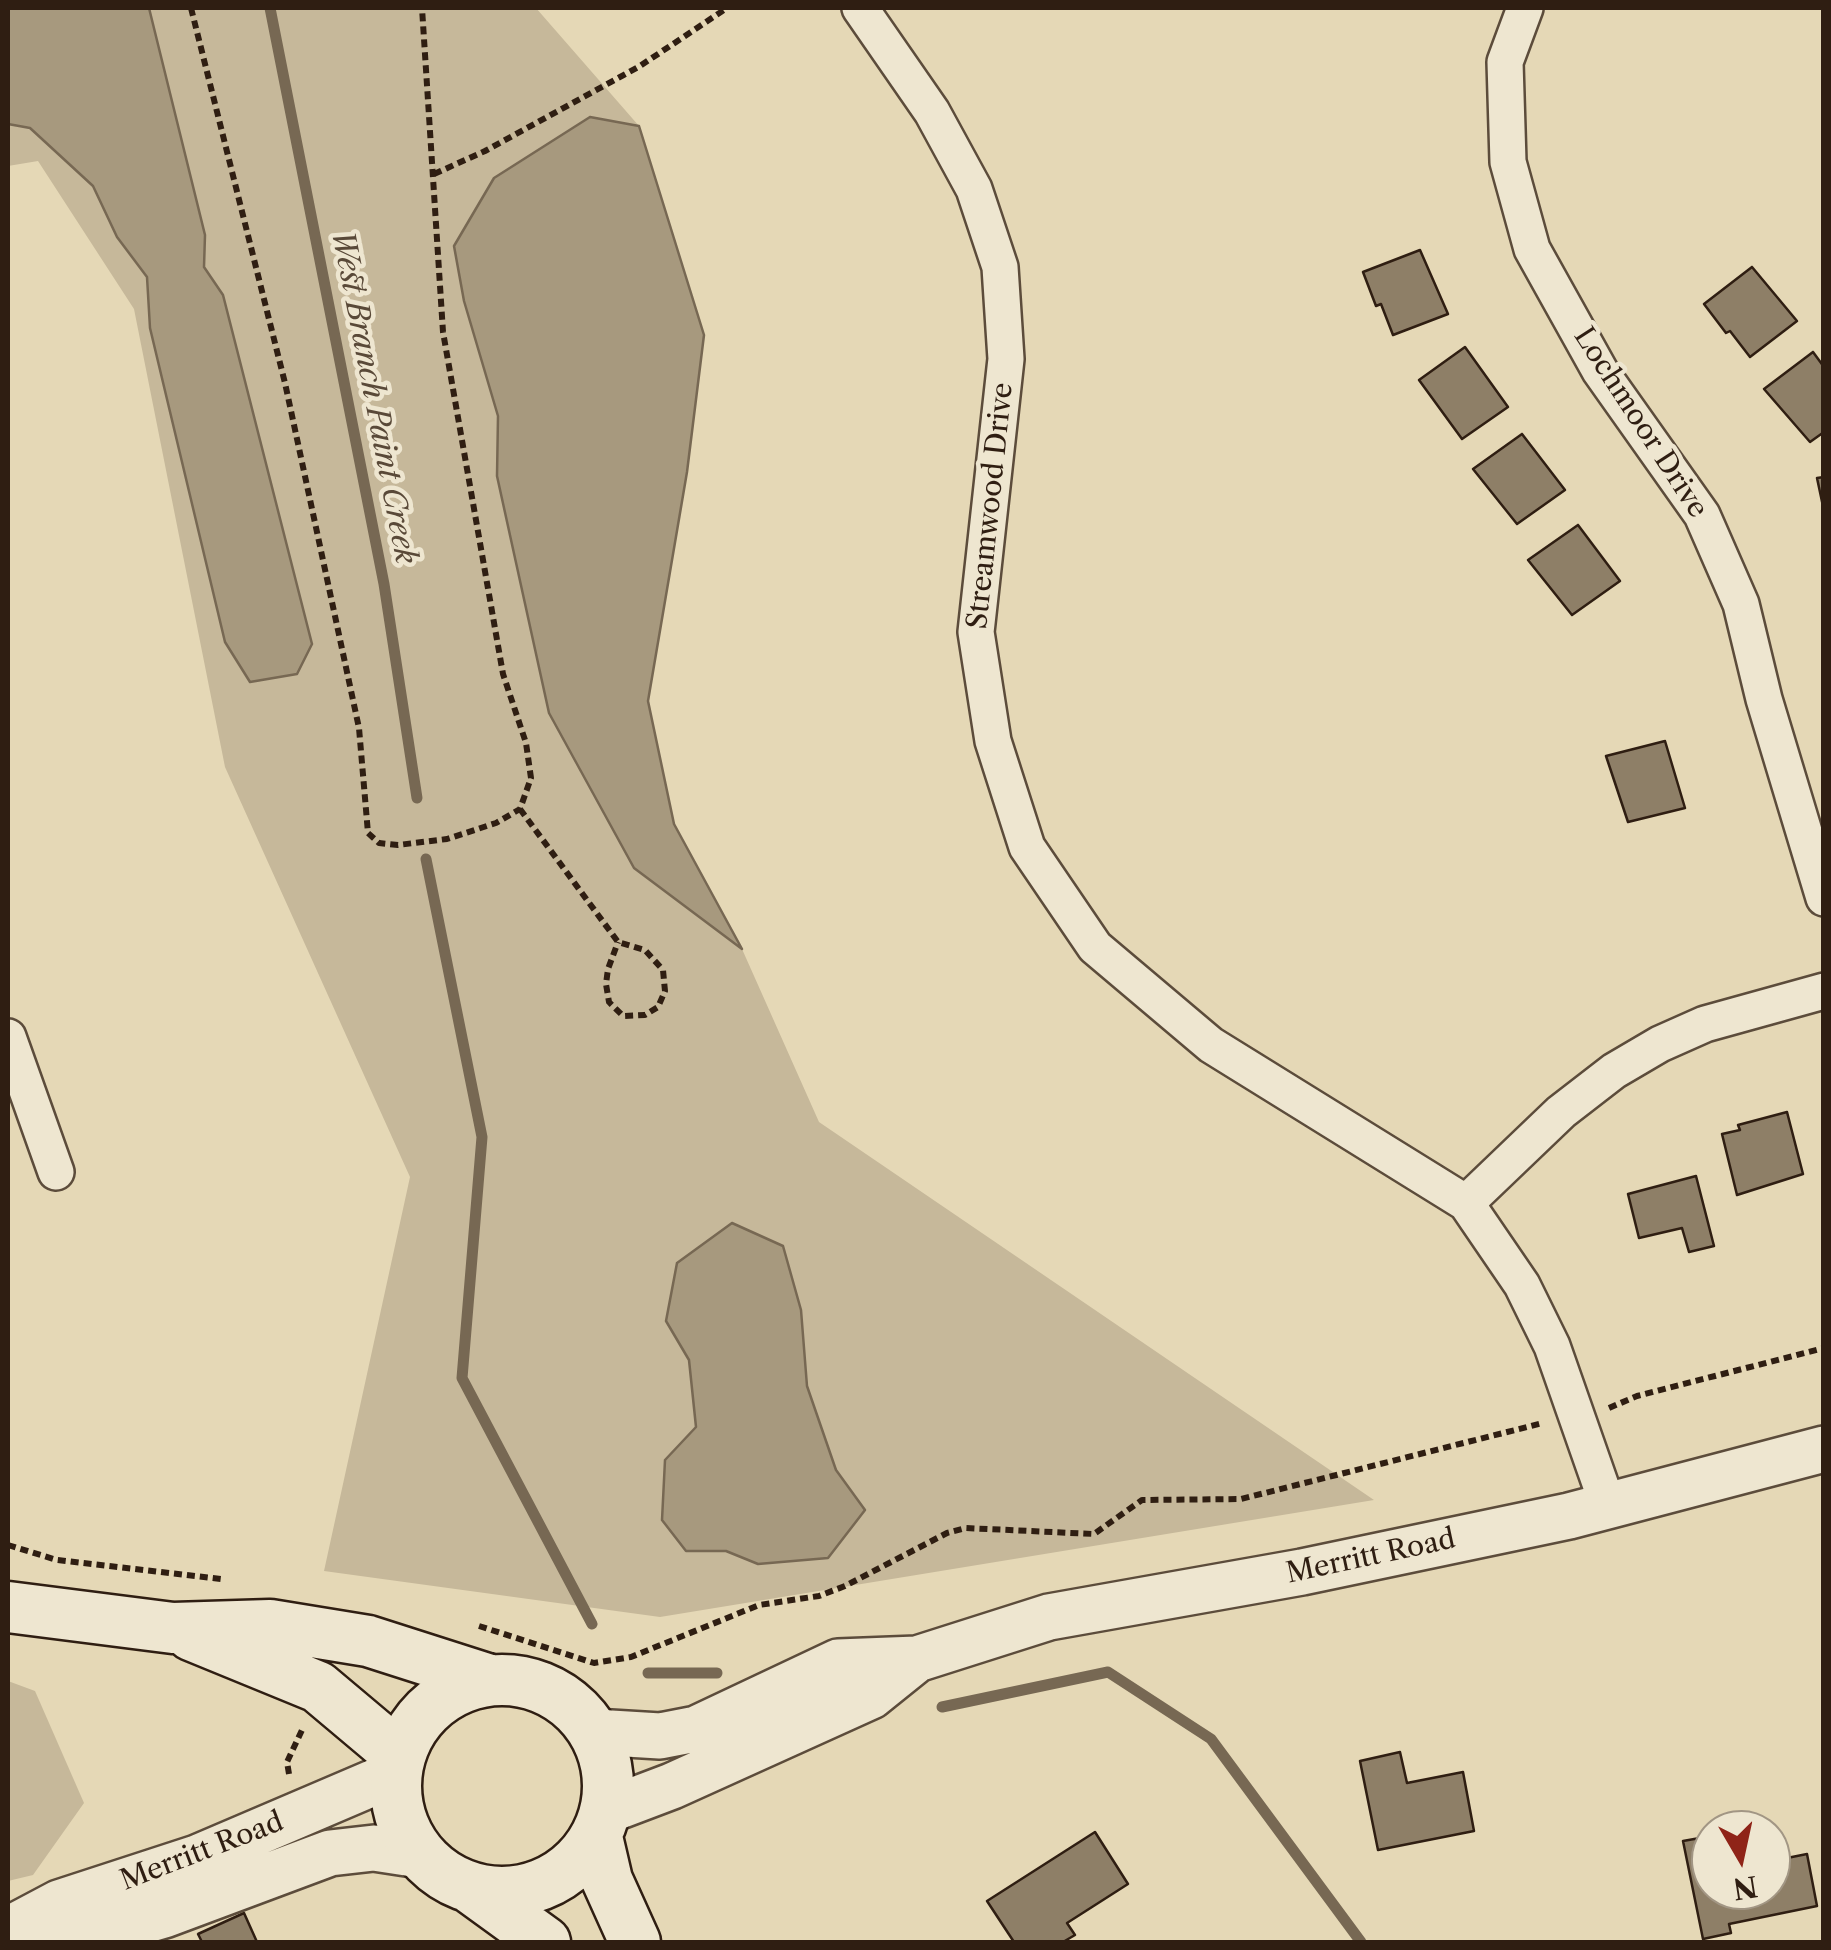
<!DOCTYPE html>
<html>
<head>
<meta charset="utf-8">
<style>
	body { margin:0 }
	#map { position:relative; width:1831px; height:1950px; overflow:hidden; background:#e5d8b6; font-family:"Libre Caslon Text",serif }
	canvas { display:block }
	.frame { position:absolute; inset:0; border:10px solid #2f1e12; pointer-events:none }
	.north { position:absolute; left:1691px; top:1810px; width:100px; height:100px; box-sizing:border-box; background:#eee6d0; border:2px solid #a29684; border-radius:50%; rotate:171deg; font-size:28px; font-weight:700; line-height:40px; text-align:center; color:#2f1e12 }
	.north::after { content:''; display:block; margin:auto; width:35px; height:45px; background:#8f2418; clip-path:polygon(50% 0,100% 100%,50% 72%,0 100%) }
</style>
</head>
<body>
<div id="map">
<canvas width="1831" height="1950"></canvas>
<div class="frame"></div>
<div class="north">N</div>
</div>
<script>
const c = document.querySelector('canvas').getContext('2d');
c.lineJoin = 'round';
function fill(path, color) { c.fillStyle = color; c.fill(path, 'evenodd'); }
const poly = rows => new Path2D(rows.map(r => 'M' + r).join(''));
function stroke(path, color, width, dash) { c.strokeStyle = color; c.lineWidth = width; c.lineCap = dash ? 'butt' : 'round'; c.setLineDash(dash || []); c.stroke(path); }
function label(font, color, halo, rows, align = 'center') {
  c.font = font + ' "Libre Caslon Text",serif'; c.lineWidth = 9; c.setLineDash([]); c.textBaseline = 'middle'; c.strokeStyle = halo; c.fillStyle = color; for (const [text, x, y, turn = 0] of rows) {
    c.save(); c.translate(x, y); c.rotate((+turn || 0) * Math.PI / 180); c.textAlign = isNaN(turn) ? turn : align; if (halo) c.strokeText(text, 0, 0); c.fillText(text, 0, 0); c.restore();
  }
}
const green = poly([
	[8,8,536,8,639,126,704,335,687,472,648,701,674,824,742,949,819,1122,1374,1500,660,1617,324,1571,410,1177,225,767,134,309,38,161,8,166],
	[8,1681,35,1691,84,1803,33,1875,8,1881]
]);
const water = poly([
	[8,8,149,8,205,235,204,267,223,295,312,644,297,674,250,682,225,642,150,328,147,277,117,237,93,186,30,128,8,124,8,8],
	[590,117,639,126,704,335,687,472,648,701,674,824,742,949,634,868,549,713,497,476,498,416,464,301,454,246,494,178,590,117],
	[732,1223,783,1246,801,1310,807,1386,836,1470,865,1510,828,1558,758,1564,726,1551,686,1551,662,1520,665,1460,696,1427,689,1360,666,1321,677,1263,732,1223]
]);
const stream = poly([
	[270,8,384,584,417,798],
	[426,859,482,1137,462,1378,592,1624],
	[648,1673,717,1673],
	[942,1707,1108,1672,1211,1739,1361,1942]
]);
const building = poly([
	[1420,250,1448,314,1393,335,1381,304,1376,306,1363,272,1420,250],
	[1752,267,1797,321,1750,357,1730,331,1726,333,1704,304,1752,267],
	[1465,347,1508,407,1462,439,1419,380,1465,347],
	[1813,352,1824,367,1824,432,1810,442,1764,389,1813,352],
	[1522,434,1565,490,1517,524,1473,469,1522,434],
	[1824,477,1824,511,1817,478,1824,477],
	[1578,525,1620,581,1572,615,1528,560,1578,525],
	[1665,741,1685,808,1628,822,1606,756,1665,741],
	[1787,1112,1803,1174,1737,1195,1722,1134,1740,1130,1738,1125,1787,1112],
	[1696,1176,1714,1246,1689,1252,1682,1228,1639,1238,1628,1194,1696,1176],
	[1400,1752,1407,1783,1463,1772,1474,1831,1378,1850,1360,1761,1400,1752],
	[1095,1832,1128,1884,1067,1923,1075,1935,1063,1942,1014,1942,987,1901,1095,1832],
	[1711,1836,1711,1890,1771,1890,1771,1848,1779,1847,1782,1859,1807,1854,1817,1906,1729,1924,1731,1933,1703,1939,1683,1841,1711,1836],
	[244,1913,257,1942,202,1942,198,1934,244,1913]
]);
const path = poly([
	[191,8,285,383,359,728,368,833,379,843,398,845,447,839,496,823,520,809,531,778,526,743,503,674,443,332,422,8],
	[434,174,485,151,640,66,727,8],
	[520,809,618,942,645,950,663,970,665,991,658,1007,645,1015,623,1016,609,1002,606,984,608,969,618,942],
	[1609,1408,1637,1396,1824,1348],
	[8,1545,57,1560,221,1579],
	[479,1626,594,1663,631,1657,759,1605,819,1596,845,1586,947,1533,966,1528,1094,1534,1142,1500,1241,1499,1543,1423],
	[289,1774,287,1762,302,1730]
]);
const minor = poly([
	[860,8,932,112,974,189,1000,267,1006,359,976,632,993,741,1027,847,1095,947,1211,1045,1466,1203,1522,1285,1552,1346,1608,1506],
	[1525,8,1505,62,1508,162,1532,249,1600,371,1702,515,1741,604,1764,699,1824,898],
	[8,1037,56,1172],
	[1466,1203,1561,1112,1614,1071,1660,1044,1705,1024,1824,991]
]);
const tertiary = poly([
	[594,1732,660,1736,696,1729,838,1662,917,1659,1049,1617,1302,1572,1569,1516,1824,1449],
	[606,1811,672,1786,871,1696,917,1659],
	[8,1930,59,1903,197,1858,396,1773],
	[8,1936,92,1936,164,1915,330,1853,374,1848,420,1855]
]);
const secondary = poly([
	[8,1607,173,1628,270,1625,368,1641,490,1680],
	[191,1635,318,1687,400,1756],
	'396 1786a106 106 0 1 1 212 0a106 106 0 1 1-212 0Z',
	[597,1837,607,1880,635,1942],
	[472,1889,545,1942]
]);
const streetNames = [
	["Lochmoor Drive",1640,423,57],
	["Streamwood Drive",991,506,-84],
	["Merritt Road",1371,1557,-12],
	["Merritt Road",202,1852,-21]
];
const waterNames = [
	["West Branch Paint Creek",373,397,79]
];
fill(green, '#c6b89a');
fill(water, '#a7997e');
stroke(water, '#776853', 2.5);
stroke(stream, '#776853', 11);
fill(building, '#8e7f67');
stroke(building, '#2f1e12', 2.5);
stroke(minor, '#5c4c3b', 40);
stroke(tertiary, '#5c4c3b', 50);
stroke(secondary, '#2f1e12', 55);
stroke(path, '#2f1e12', 6, [8, 5]);
stroke(minor, '#eee6d0', 35);
stroke(tertiary, '#eee6d0', 45);
stroke(secondary, '#eee6d0', 50);
label('28px', '#2f1e12', '#eee6d0', streetNames);
label('italic 30px', '#594938', '#eee6d0', waterNames);
</script>
</body>
</html>
